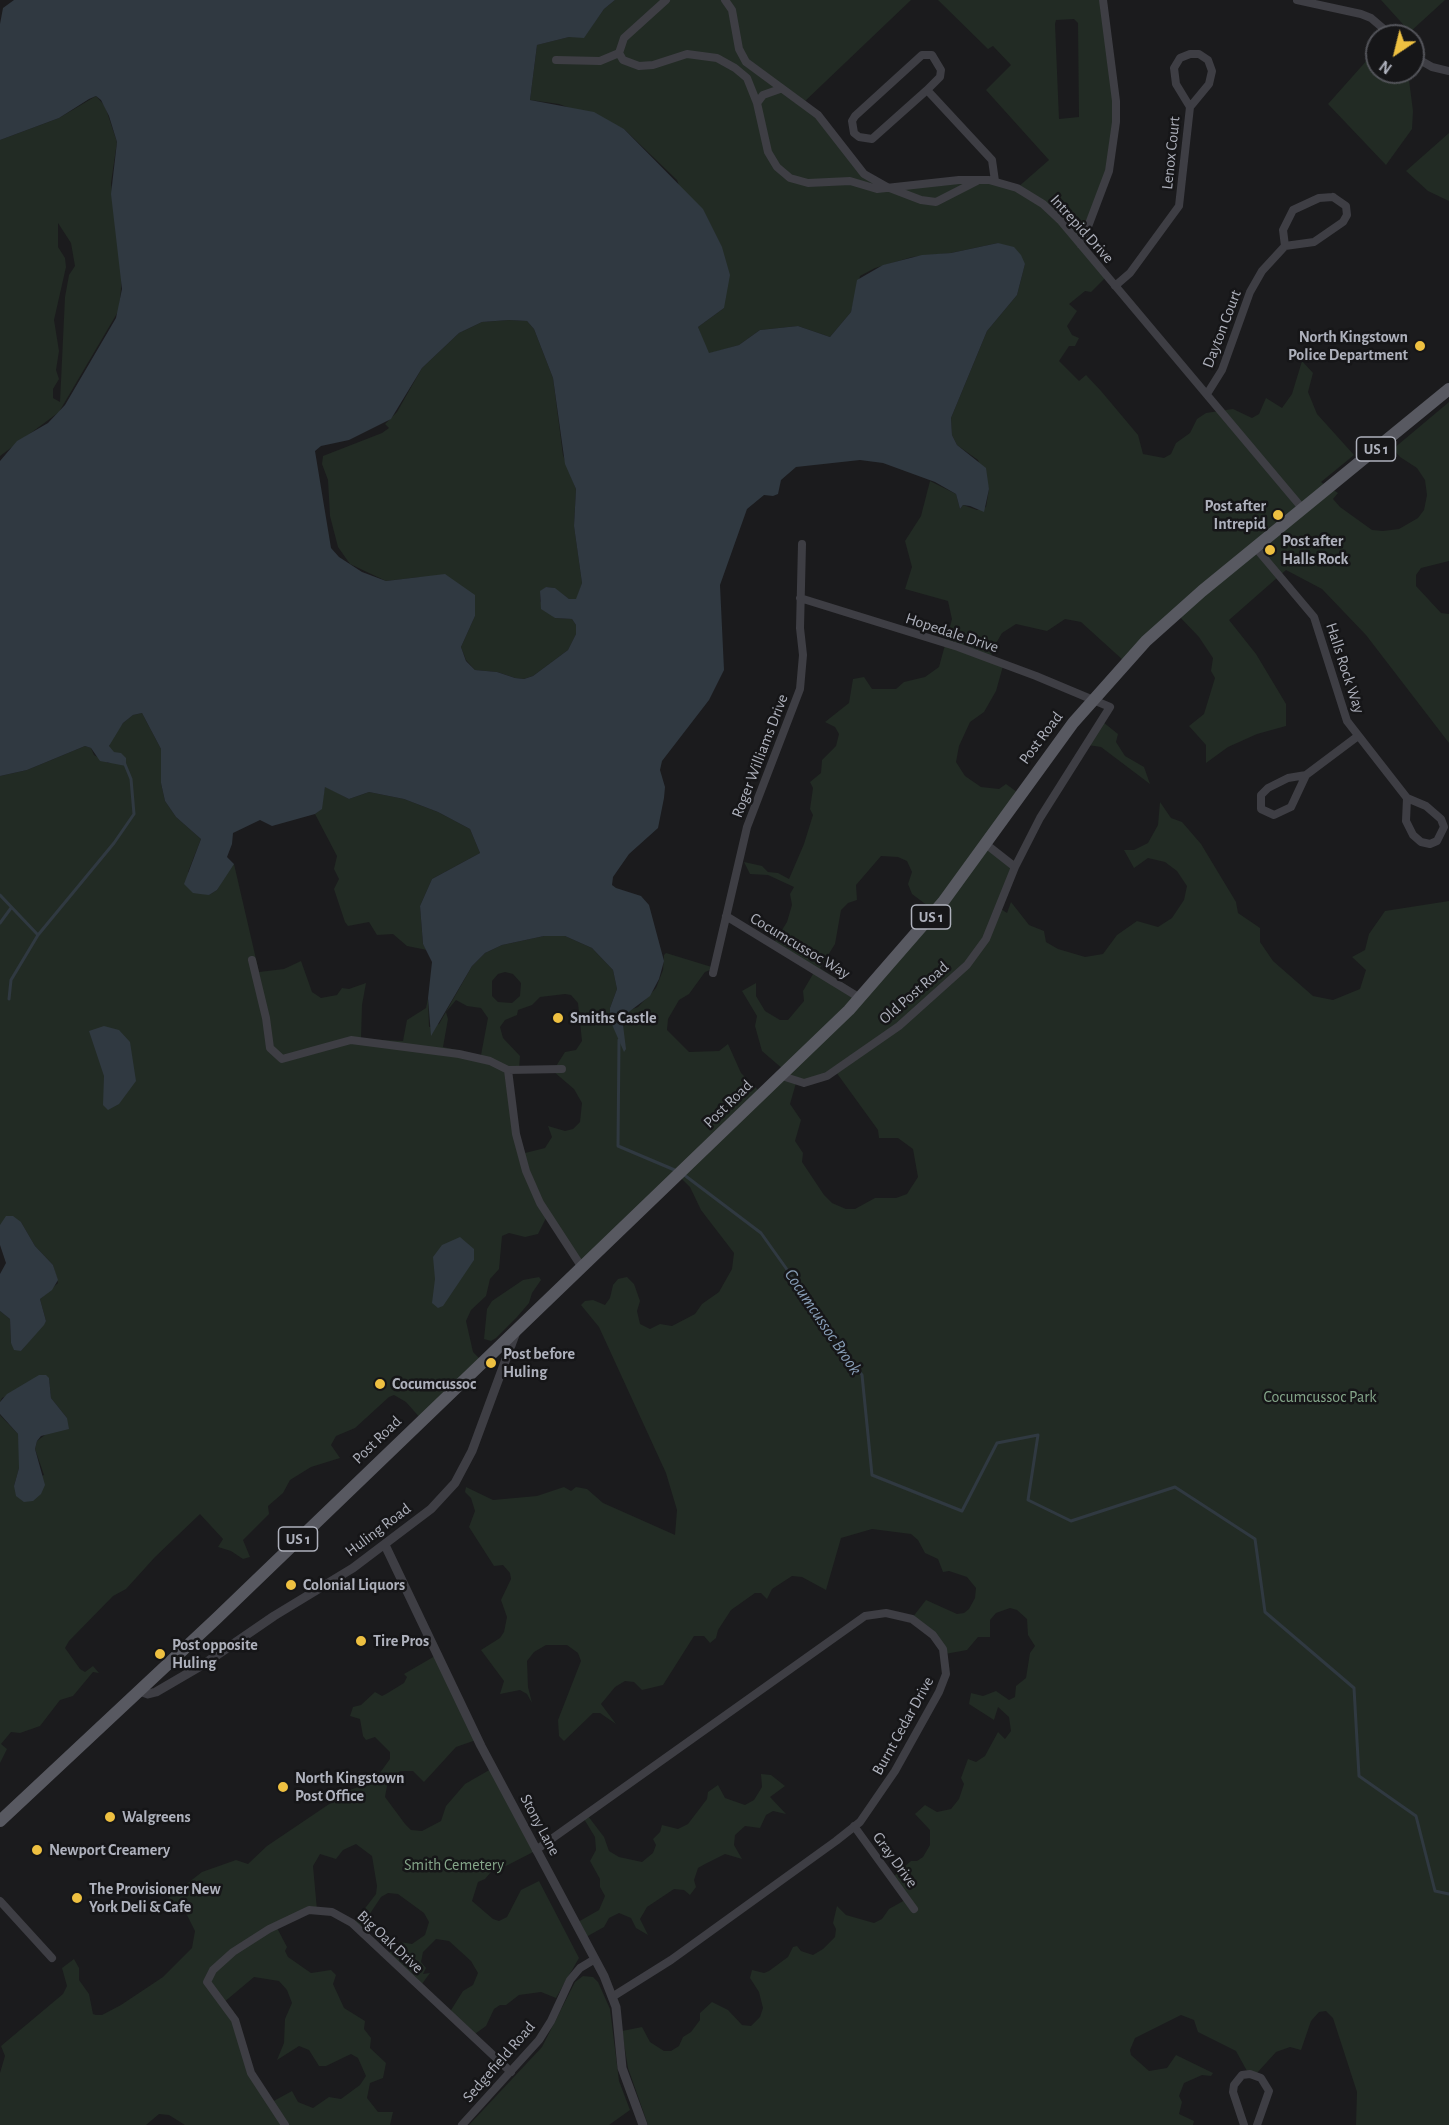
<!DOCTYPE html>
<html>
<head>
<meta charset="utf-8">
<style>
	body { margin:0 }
	#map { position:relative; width:1449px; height:2125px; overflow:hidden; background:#1b1b1d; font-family:"Alegreya Sans",sans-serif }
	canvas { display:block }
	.north { position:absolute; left:1365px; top:24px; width:60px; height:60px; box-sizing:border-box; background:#161618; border:2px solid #53545a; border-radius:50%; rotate:215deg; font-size:16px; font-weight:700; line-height:24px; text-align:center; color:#aeb1bc }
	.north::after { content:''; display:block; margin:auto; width:21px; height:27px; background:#eec041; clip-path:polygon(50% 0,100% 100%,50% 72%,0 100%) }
</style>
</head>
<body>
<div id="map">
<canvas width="1449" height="2125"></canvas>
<div class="north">N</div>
</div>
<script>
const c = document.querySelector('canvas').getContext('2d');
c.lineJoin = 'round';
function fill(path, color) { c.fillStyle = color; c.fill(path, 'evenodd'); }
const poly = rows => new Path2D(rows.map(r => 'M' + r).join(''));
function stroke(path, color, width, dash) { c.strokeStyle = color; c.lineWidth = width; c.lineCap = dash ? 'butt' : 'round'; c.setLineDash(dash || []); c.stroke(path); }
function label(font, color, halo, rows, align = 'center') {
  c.font = font + ' "Alegreya Sans",sans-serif'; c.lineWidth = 5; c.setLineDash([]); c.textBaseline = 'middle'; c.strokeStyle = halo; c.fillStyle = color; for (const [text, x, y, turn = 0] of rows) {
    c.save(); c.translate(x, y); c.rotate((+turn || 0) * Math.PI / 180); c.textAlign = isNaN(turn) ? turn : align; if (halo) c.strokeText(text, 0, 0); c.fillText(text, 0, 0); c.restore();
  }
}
const green = poly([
	[615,0,911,0,803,103,864,174,887,187,974,179,1017,188,1049,160,986,90,1011,65,993,46,988,49,938,0,1103,0,1116,114,1110,166,1081,245,1106,277,1091,292,1085,291,1069,304,1077,311,1067,326,1072,335,1079,338,1075,346,1069,346,1059,361,1079,381,1086,375,1101,391,1138,435,1143,454,1164,458,1171,454,1176,443,1190,433,1197,419,1206,413,1233,409,1252,418,1259,414,1266,398,1282,408,1292,394,1302,361,1313,373,1308,392,1317,414,1354,455,1321,482,1338,493,1333,499,1340,507,1372,530,1383,531,1399,529,1418,518,1424,510,1427,495,1425,480,1417,468,1400,457,1393,449,1449,402,1449,561,1421,568,1416,575,1416,586,1441,613,1449,614,1449,743,1366,635,1322,589,1286,570,1229,620,1256,654,1286,704,1286,726,1257,734,1228,747,1206,763,1206,745,1189,726,1204,714,1215,678,1211,671,1213,658,1199,637,1177,614,1124,661,1081,622,1065,619,1047,631,1016,624,1002,633,995,645,990,659,1003,666,996,691,984,712,970,722,959,746,956,762,965,776,981,787,999,789,1006,784,1021,795,988,845,1014,869,1001,909,1007,913,1011,902,1029,925,1044,931,1046,942,1058,949,1085,957,1103,954,1117,935,1137,921,1158,927,1172,918,1184,900,1187,886,1177,871,1165,862,1148,858,1134,868,1124,850,1134,850,1148,843,1158,825,1160,802,1171,818,1182,822,1201,844,1236,902,1238,913,1260,928,1260,942,1273,961,1313,996,1333,1000,1360,989,1366,970,1352,957,1365,950,1369,934,1385,911,1449,901,1449,2125,1356,2125,1357,2092,1333,2018,1326,2011,1319,2012,1311,2021,1301,2050,1290,2047,1276,2052,1257,2073,1247,2071,1236,2051,1198,2032,1194,2020,1181,2015,1135,2038,1130,2050,1131,2055,1149,2071,1167,2068,1176,2055,1213,2073,1211,2076,1202,2075,1184,2083,1179,2096,1182,2102,1179,2114,1194,2121,1193,2125,648,2125,628,2068,622,2031,642,2027,650,2042,664,2051,671,2051,679,2046,683,2037,691,2032,700,2020,700,2013,712,2002,728,2010,742,2025,751,2026,760,2017,763,2008,759,1992,750,1978,752,1970,764,1973,769,1971,788,1957,793,1947,797,1946,801,1951,813,1955,823,1949,835,1937,836,1929,833,1923,837,1906,846,1915,874,1923,882,1919,889,1909,905,1900,893,1877,911,1861,917,1861,923,1857,930,1845,930,1830,915,1814,925,1805,937,1812,951,1809,959,1799,964,1784,961,1778,968,1759,976,1762,985,1756,998,1732,1005,1739,1011,1731,1009,1717,998,1707,994,1720,969,1704,971,1693,983,1696,996,1691,1009,1700,1015,1697,1016,1686,1026,1678,1030,1653,1035,1646,1028,1635,1027,1619,1017,1610,1010,1608,996,1613,990,1620,990,1637,978,1637,967,1650,945,1654,938,1641,912,1618,926,1600,957,1614,964,1613,969,1609,975,1598,976,1588,967,1577,949,1571,943,1572,938,1559,925,1553,918,1540,911,1534,872,1529,841,1538,826,1590,802,1577,792,1576,772,1589,767,1599,761,1593,755,1593,731,1610,718,1630,716,1638,710,1643,704,1636,694,1636,663,1685,642,1690,634,1682,625,1681,615,1687,601,1704,616,1724,600,1713,593,1713,564,1741,559,1736,558,1720,581,1661,578,1653,567,1645,546,1645,534,1652,527,1661,528,1687,532,1703,527,1694,520,1690,500,1694,504,1681,481,1650,500,1638,504,1632,507,1617,501,1600,511,1579,510,1573,503,1565,494,1566,469,1527,475,1511,471,1498,465,1492,466,1487,493,1500,537,1496,564,1487,571,1491,576,1487,587,1489,603,1503,675,1535,677,1510,666,1473,599,1327,581,1305,585,1301,593,1300,605,1305,610,1298,613,1285,618,1279,627,1277,634,1284,640,1301,637,1311,640,1324,650,1329,660,1324,672,1326,695,1314,702,1304,719,1292,732,1269,734,1253,701,1210,690,1187,679,1176,584,1264,546,1218,538,1234,525,1237,509,1233,502,1236,499,1269,490,1279,486,1296,471,1310,466,1321,473,1352,483,1362,422,1420,406,1402,394,1395,389,1397,355,1428,336,1436,331,1445,340,1458,311,1467,290,1480,283,1493,268,1506,269,1514,243,1540,250,1557,243,1559,231,1551,218,1547,223,1539,200,1514,155,1557,126,1589,113,1596,69,1641,65,1648,80,1669,85,1672,93,1666,99,1673,93,1672,73,1696,60,1700,40,1726,20,1733,11,1732,1,1744,7,1749,0,1763,0,1410,0,1415,18,1434,20,1447,19,1468,14,1486,44,1475,35,1449,37,1441,67,1418,51,1398,49,1378,2,1398,0,1402,0,1311,10,1319,11,1343,21,1351,46,1321,40,1299,58,1283,53,1265,35,1246,21,1222,0,1225,0,776,27,770,85,746,91,748,94,755,108,763,119,763,109,747,111,739,123,723,133,715,142,713,161,749,161,783,165,801,176,817,201,839,188,872,209,895,217,890,231,864,234,864,259,972,284,969,301,961,312,992,321,998,337,995,342,988,349,989,366,983,362,1005,361,1039,403,1041,407,1020,426,1008,428,998,429,1027,439,1024,472,966,485,953,502,945,544,936,565,936,592,948,613,970,617,989,610,1008,623,1032,622,1017,627,1011,638,1007,656,988,663,970,664,955,666,953,715,968,705,972,689,994,679,1000,668,1019,667,1030,689,1052,719,1051,728,1044,741,1073,760,1092,784,1070,762,1051,755,1026,757,1016,742,991,756,983,756,996,765,1011,780,1020,788,1020,804,1001,803,991,816,969,774,943,787,922,792,905,790,894,794,887,768,875,750,874,744,862,762,866,768,872,778,873,789,879,804,844,813,815,810,809,813,788,810,782,821,773,822,760,836,746,839,734,835,727,825,722,849,703,853,679,864,677,872,689,896,689,904,682,925,677,939,667,952,619,948,601,905,589,912,567,905,541,921,516,930,481,956,494,960,509,963,505,977,510,986,507,989,489,978,460,957,445,952,435,951,418,987,331,1017,295,1025,264,998,243,951,253,912,257,875,268,860,276,851,312,830,337,798,326,760,330,739,345,708,354,698,327,724,308,677,180,624,129,559,104,530,100,537,45,569,37,584,37,604,9],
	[1074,19,1078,23,1079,117,1059,119,1055,24,1056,20],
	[881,856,898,857,907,861,912,872,908,884,912,894,936,912,862,995,820,968,835,944,841,910,848,903,857,900,856,885],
	[505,972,513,974,521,983,520,996,512,1003,498,1002,492,996,492,981,498,974],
	[565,994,571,995,578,1003,582,1041,576,1050,565,1052,553,1071,574,1089,582,1103,580,1122,573,1129,565,1131,548,1126,552,1137,545,1148,521,1154,510,1071,519,1070,520,1056,503,1038,500,1027,505,1020,517,1015,518,1010,532,1005,540,997],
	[456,1000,467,1006,481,1008,488,1018,481,1055,443,1047,448,1019,446,1012],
	[836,1072,878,1130,879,1138,898,1138,913,1149,918,1177,907,1194,896,1198,875,1198,855,1209,846,1209,832,1203,824,1195,802,1162,803,1153,795,1141,801,1120,790,1104,796,1083],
	[1381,0,1445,0,1410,32],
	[1377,49,1377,72,1405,72,1409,80,1413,111,1412,129,1386,165,1328,104],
	[96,96,105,106,117,142,111,183,122,278,119,310,59,412,0,456,0,140,59,118],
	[58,223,71,243,75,266,69,275,65,297,60,402,53,398,53,389,59,379,56,370,59,351,54,320,66,267,65,258,58,247],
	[1449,133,1449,201,1428,191,1406,171],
	[509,320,527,321,534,329,553,378,563,455,576,489,574,526,582,583,577,599,569,599,554,588,546,587,540,592,540,601,555,618,572,619,576,625,576,634,568,650,533,676,524,679,515,678,497,672,475,670,466,660,461,647,475,616,420,577,386,581,350,564,338,547,330,516,328,480,322,464,323,456,382,433,389,428,385,424,397,412,422,368,459,333,482,322],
	[1103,722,1118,734,1116,742,1125,756,1144,767,1150,784,1101,747,1088,745],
	[325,786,349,799,369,792,404,799,438,812,470,829,480,853,432,879,420,906,423,944,427,950,407,946,393,934,377,935,369,922,348,926,345,922,334,889,339,879,334,869,337,856,315,814,321,809],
	[539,1277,541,1280,532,1293,529,1303,517,1317,496,1338,491,1341,484,1339,487,1309,492,1301,523,1280],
	[435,1656,476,1740,456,1747,424,1782,413,1771,400,1771,387,1786,385,1797,405,1824,411,1830,422,1831,441,1821,446,1806,465,1784,491,1769,535,1851,506,1866,496,1866,485,1879,478,1882,472,1901,493,1919,499,1921,507,1917,521,1890,539,1881,579,1958,556,1998,541,1992,519,1995,506,2005,500,2005,494,2009,486,2026,472,2036,448,2015,463,1991,473,1985,478,1973,471,1961,449,1941,436,1939,423,1952,421,1962,426,1968,423,1974,430,1973,419,1988,387,1955,400,1942,412,1944,425,1935,429,1922,424,1913,398,1894,388,1893,381,1897,359,1930,353,1924,376,1894,377,1886,372,1856,356,1844,343,1850,336,1859,320,1854,313,1866,317,1910,277,1928,287,1947,285,1951,288,1957,311,1973,331,1970,336,1975,333,1984,344,2008,365,2021,364,2029,371,2038,370,2048,386,2063,383,2078,370,2083,367,2098,378,2112,393,2112,390,2125,185,2125,169,2115,159,2114,146,2125,0,2125,0,2073,5,2056,1,2046,63,1994,67,1986,62,1968,74,1959,79,1968,79,1980,89,1994,93,2014,96,2015,102,2015,121,2005,163,1977,192,1948,195,1931,187,1915,166,1900,202,1872,236,1860,248,1864,267,1846,350,1790,374,1781,390,1759,390,1752,375,1737,366,1740,363,1736,360,1719,350,1716,353,1707,361,1705,375,1692,382,1696,386,1694,404,1683,407,1677,404,1674],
	[254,1977,279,1981,287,1990,292,2003,285,2019,284,2043,277,2060,299,2046,309,2050,319,2066,326,2066,351,2054,358,2058,366,2076,360,2085,341,2099,329,2097,313,2108,298,2102,292,2091,270,2103,247,2066,240,2034,223,2003],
	[761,1774,771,1775,785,1786,770,1797,786,1814,773,1811,766,1815,760,1828,745,1826,735,1835,734,1845,742,1859,725,1854,705,1864,698,1868,694,1880,696,1887,690,1895,684,1890,674,1889,647,1907,640,1919,648,1935,636,1928,631,1918,619,1913,609,1918,604,1927,586,1937,578,1922,599,1910,605,1896,600,1887,600,1879,590,1861,596,1850,595,1837,584,1819,588,1816,604,1837,609,1851,619,1857,642,1862,653,1853,656,1845,653,1839,660,1832,662,1825,678,1829,688,1824,707,1799,708,1792,718,1785,725,1798,745,1805,754,1800,762,1787],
	[583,1976,593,1977,598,1982,610,2009,619,2081,630,2110,609,2125,469,2125,542,2047,575,1982]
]);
const water = poly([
	[14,0,615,0,604,9,584,38,569,37,537,45,530,100,594,112,624,129,703,209,722,247,730,275,724,308,698,327,709,353,739,345,760,330,798,326,830,337,851,312,857,280,883,265,922,255,951,253,998,243,1014,247,1021,255,1025,264,1017,295,987,331,951,418,952,435,957,445,986,468,989,489,984,512,970,506,963,505,960,509,956,494,935,482,883,463,860,460,796,467,781,480,778,494,773,496,764,495,747,509,720,585,724,670,709,700,662,761,660,770,665,787,664,798,658,828,629,854,613,877,612,885,616,888,641,896,649,905,664,961,659,979,650,996,622,1017,626,1049,624,1052,610,1020,610,1008,617,989,613,970,592,948,565,936,544,936,502,945,485,953,472,966,431,1036,428,998,432,962,423,944,420,906,432,879,480,853,470,829,438,812,404,799,369,792,349,799,325,787,322,809,315,814,272,826,260,820,233,833,232,844,227,857,234,864,217,890,209,895,200,894,193,893,184,884,201,839,176,817,165,801,161,783,161,749,142,713,133,715,123,723,109,746,114,752,121,753,126,758,126,766,100,761,91,748,85,746,27,770,0,776,0,461,17,441,48,423,65,405,116,318,122,289,111,194,117,142,109,116,101,100,96,96,89,99,59,118,0,140,0,24,3,8],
	[509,320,527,321,534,329,553,378,565,464,576,489,574,526,582,583,576,599,569,599,555,588,546,587,540,591,541,609,555,618,572,619,576,625,576,634,568,650,533,676,524,679,515,678,497,672,475,670,466,661,461,647,475,616,475,595,445,574,386,581,362,572,339,557,331,548,315,451,321,446,349,440,391,419,422,368,459,333,482,322],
	[104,1026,119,1030,130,1042,136,1081,119,1104,108,1110,103,1105,104,1076,89,1031],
	[6,1216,13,1216,21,1222,35,1246,53,1265,58,1280,52,1290,40,1299,46,1321,44,1325,21,1351,14,1350,11,1343,10,1319,0,1311,0,1274,6,1263,0,1245,0,1225],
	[460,1237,474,1249,474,1260,443,1306,438,1308,432,1303,435,1279,433,1257,442,1245],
	[39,1375,46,1375,49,1378,51,1398,67,1418,69,1429,41,1436,37,1441,35,1449,45,1485,41,1494,33,1501,24,1502,16,1496,14,1486,19,1468,18,1434,0,1414,0,1402,7,1394]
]);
const stream = poly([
	[0,895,38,935],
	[0,923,11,908],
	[9,999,11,980,38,935,114,843,134,814,131,779,124,762],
	[619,1040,618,1146,677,1171],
	[683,1174,761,1233,862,1375,872,1475,962,1511,997,1443,1038,1435,1028,1500,1071,1521,1175,1487,1255,1539,1265,1612,1354,1688,1359,1776,1416,1816,1435,1891,1449,1894]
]);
const minor = poly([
	[725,0,732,10,739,49,746,62,818,115,864,174,887,187,921,200,936,202,977,181],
	[1297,0,1361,14,1371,18,1392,36],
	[619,53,623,60,639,66,653,65,687,54,717,58,735,68,747,78,757,103],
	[1413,56,1432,67,1449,71],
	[556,60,600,61,619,53,624,38,666,0],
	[780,89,763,95,757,103,768,152,777,167,790,178,808,183,850,181,877,189,959,180,989,180,1017,188,1043,204,1060,220,1302,508],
	[927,90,872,139,859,137,854,133,852,121,855,116,922,55,932,55,941,70,940,77,927,90,992,160,995,181],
	[1333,197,1346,206,1347,215,1343,222,1314,242,1285,246,1283,230,1293,210,1319,198,1333,197],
	[1081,245,1109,171,1116,122,1116,101,1103,0],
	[1115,286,1130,273,1179,206,1190,107,1209,84,1212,71,1208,60,1199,54,1190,54,1180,58,1174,68,1176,84,1190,107],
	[1207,394,1222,370,1250,292,1262,271,1285,246],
	[1255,547,1314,617,1347,721,1407,798,1406,821,1413,835,1421,842,1430,844,1437,841,1444,827,1441,819,1426,806,1407,798],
	[1306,775,1291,807,1274,815,1261,809,1261,795,1268,788,1288,778,1306,775,1358,736],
	[987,845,1015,867],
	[726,916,860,998],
	[252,960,266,1018,270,1048,282,1059,351,1040,459,1054,490,1061,508,1070,562,1069],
	[713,973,747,827,800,689,803,655,800,628,802,544],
	[508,1070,516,1134,526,1171,540,1203,581,1266],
	[782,1076,804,1083,827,1076,899,1026,967,965,986,939,1015,867,1040,818,1110,707,1036,676,958,647,800,598],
	[854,1826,914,1909],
	[536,1850,865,1616,886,1613,912,1619,933,1635,943,1649,946,1674,939,1692,895,1771,860,1822,836,1841,671,1960,612,1997],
	[0,1901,52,1958],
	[285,2125,251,2073,235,2020,207,1982,213,1970,233,1952,269,1929,309,1910,332,1912,352,1923,511,2072],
	[462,2125,539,2040,551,2021,570,1980,580,1968,595,1959],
	[1244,2125,1233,2092,1234,2085,1242,2075,1250,2074,1261,2078,1269,2091,1257,2125]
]);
const tertiary = poly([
	[385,1545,481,1746,604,1976,616,2007,622,2068,643,2125],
	[140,1691,148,1694,156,1692,204,1664,274,1616,353,1568,431,1509,455,1483,472,1451,516,1332]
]);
const primary = poly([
	[0,1821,216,1619,849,1010,943,902,1073,723,1146,641,1202,591,1449,389]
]);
const markers = [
	[1420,346,6,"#eec041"],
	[1278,515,6,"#eec041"],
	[1270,550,6,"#eec041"],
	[558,1018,6,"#eec041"],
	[491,1363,6,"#eec041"],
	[380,1384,6,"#eec041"],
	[291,1585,6,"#eec041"],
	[361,1641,6,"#eec041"],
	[160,1654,6,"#eec041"],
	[283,1787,6,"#eec041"],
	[110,1817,6,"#eec041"],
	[37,1850,6,"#eec041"],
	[77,1898,6,"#eec041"]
];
const shields = [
	[1376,449,39],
	[931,917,39],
	[298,1539,39]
];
const shieldNames = [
	["US 1",1376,449],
	["US 1",931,917],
	["US 1",298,1539]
];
const streetNames = [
	["Lenox Court",1171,153,-84],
	["Intrepid Drive",1082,229,48],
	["Dayton Court",1222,329,-69],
	["Hopedale Drive",952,633,18],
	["Halls Rock Way",1345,668,72],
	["Post Road",1041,738,-53],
	["Roger Williams Drive",760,756,-69],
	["Cocumcussoc Way",800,946,31],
	["Old Post Road",914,993,-41],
	["Post Road",728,1104,-44],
	["Post Road",377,1440,-44],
	["Huling Road",378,1530,-37],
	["Burnt Cedar Drive",903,1726,-61],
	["Stony Lane",540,1825,62],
	["Gray Drive",895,1860,54],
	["Big Oak Drive",390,1942,43],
	["Sedgefield Road",499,2062,-49]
];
const poiNames = [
	["North Kingstown",1408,337,"right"],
	["Police Department",1408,355,"right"],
	["Post after",1266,506,"right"],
	["Intrepid",1266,524,"right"],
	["Post after",1282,541],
	["Halls Rock",1282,559],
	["Smiths Castle",570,1018],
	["Post before",503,1354],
	["Huling",503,1372],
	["Cocumcussoc",392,1384],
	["Colonial Liquors",303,1585],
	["Tire Pros",373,1641],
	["Post opposite",172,1645],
	["Huling",172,1663],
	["North Kingstown",295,1778],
	["Post Office",295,1796],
	["Walgreens",122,1817],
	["Newport Creamery",49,1850],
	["The Provisioner New",89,1889],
	["York Deli & Cafe",89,1907]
];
const parkNames = [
	["Cocumcussoc Park",1320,1397],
	["Smith Cemetery",454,1865]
];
const waterNames = [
	["Cocumcussoc Brook",823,1322,56]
];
fill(green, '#222b24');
fill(water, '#303941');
stroke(stream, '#303941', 3);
stroke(minor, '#3e3e44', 8);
stroke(tertiary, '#3e3e44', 9);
stroke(primary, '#585961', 12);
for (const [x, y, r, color] of markers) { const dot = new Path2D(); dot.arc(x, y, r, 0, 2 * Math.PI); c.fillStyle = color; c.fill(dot); stroke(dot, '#161618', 2); }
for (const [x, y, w] of shields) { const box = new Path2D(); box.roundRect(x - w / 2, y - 12, w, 24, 4.5); c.fillStyle = '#161618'; c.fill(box); stroke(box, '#aeb1bc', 1.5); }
label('bold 15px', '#aeb1bc', null, shieldNames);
label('16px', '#aeb1bc', '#161618', streetNames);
label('bold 16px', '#aeb1bc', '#161618', poiNames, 'left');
label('16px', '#85a68a', '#161618', parkNames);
label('italic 18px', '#869cb5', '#161618', waterNames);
</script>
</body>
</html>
